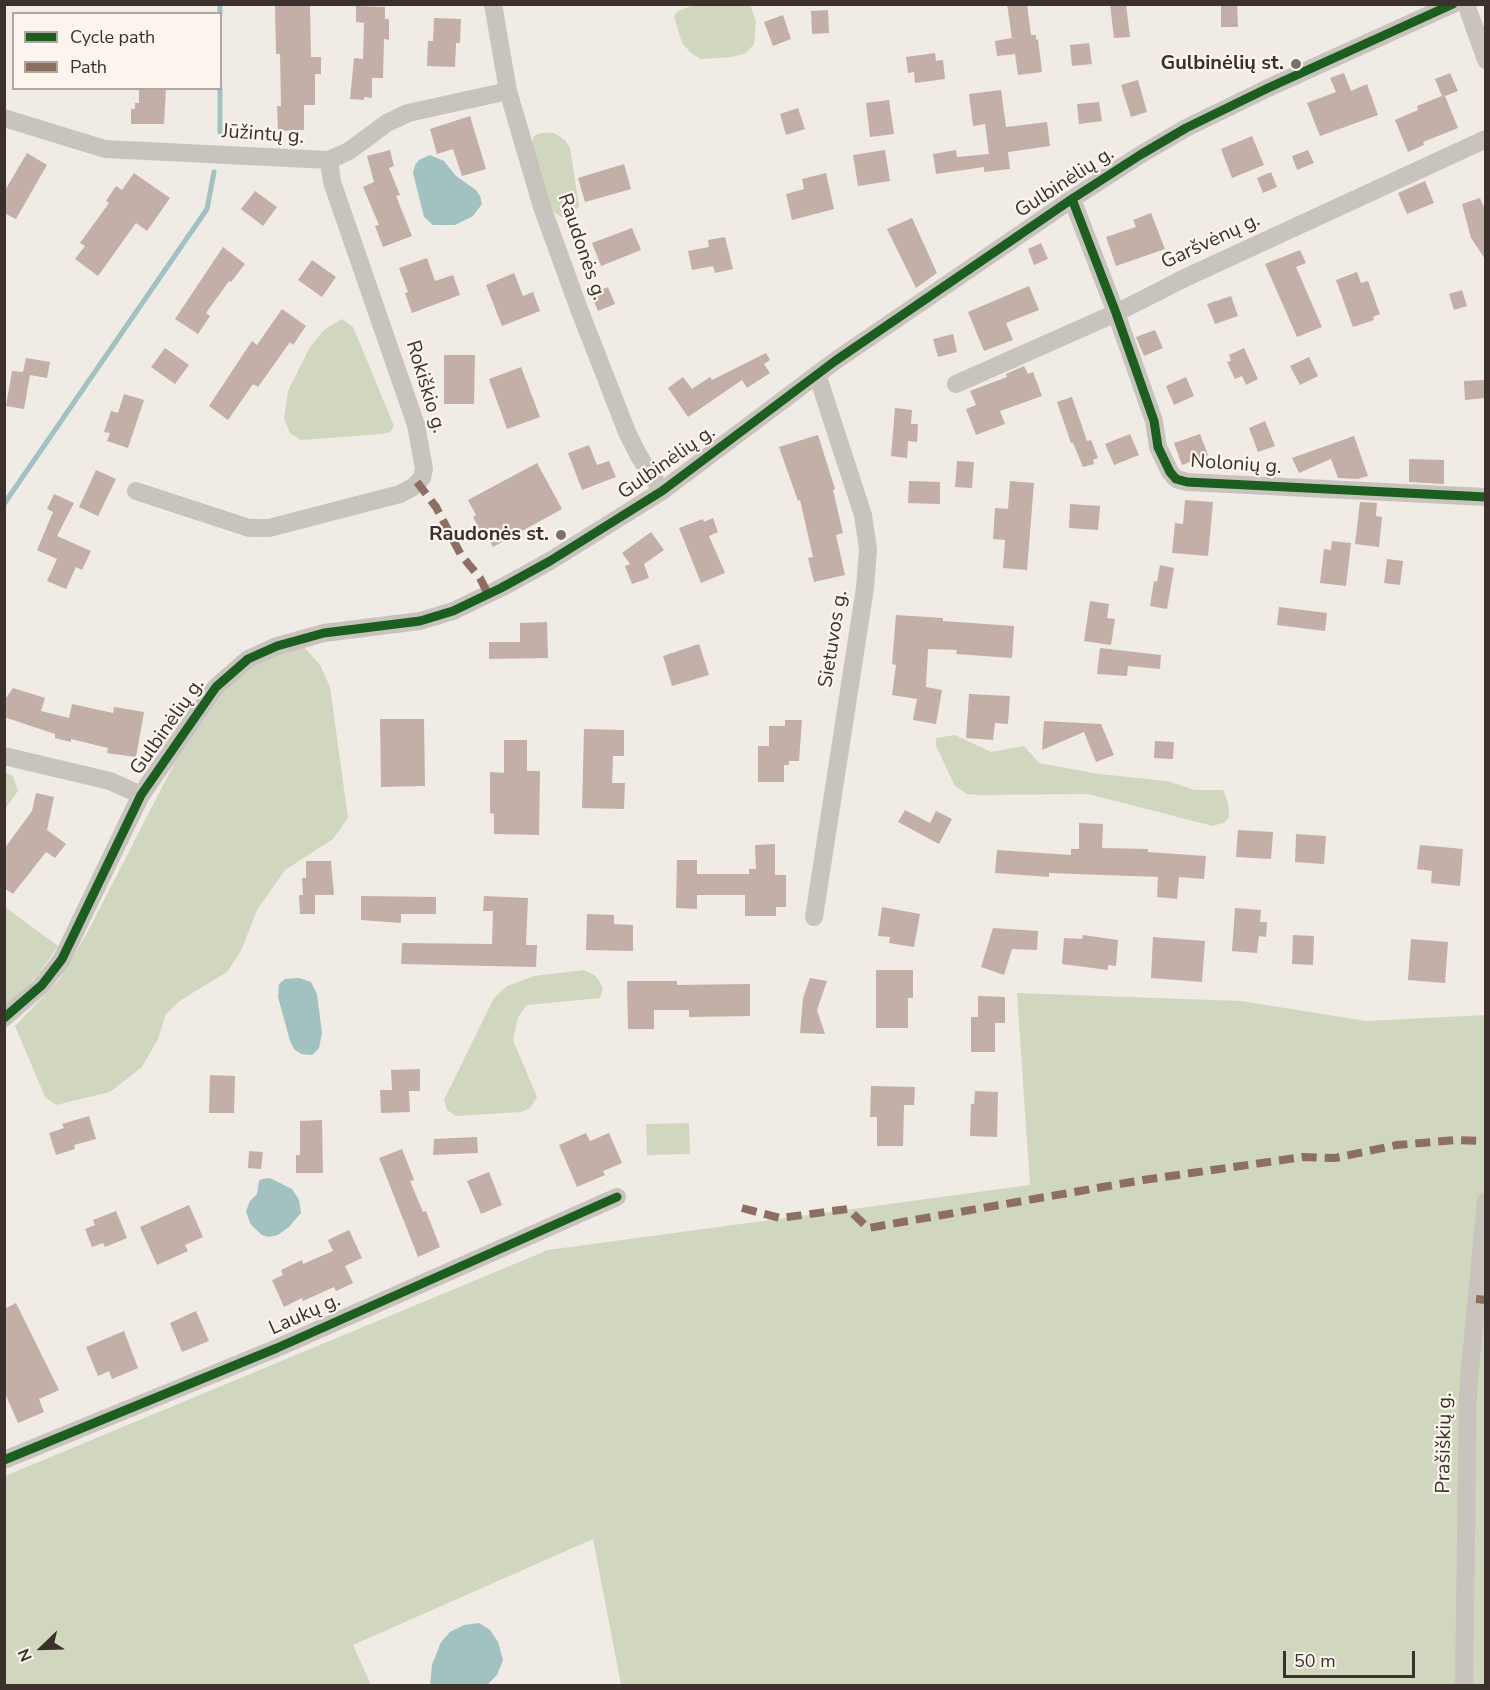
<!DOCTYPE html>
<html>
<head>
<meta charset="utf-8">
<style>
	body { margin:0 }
	#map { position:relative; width:1490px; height:1690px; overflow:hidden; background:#f0ebe5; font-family:"Nunito Sans",sans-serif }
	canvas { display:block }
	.frame { position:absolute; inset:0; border:6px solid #3b302b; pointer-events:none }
	.legend { position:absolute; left:12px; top:12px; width:210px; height:78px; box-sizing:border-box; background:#fbf5ee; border:2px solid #aea6a0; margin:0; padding:8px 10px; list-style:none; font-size:18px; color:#3b302b }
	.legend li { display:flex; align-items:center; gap:12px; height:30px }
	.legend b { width:30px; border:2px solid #aea6a0 }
	.north { position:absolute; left:12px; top:1618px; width:60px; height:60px; -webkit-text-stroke:4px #fbf5ee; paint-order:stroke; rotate:247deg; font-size:16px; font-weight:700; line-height:24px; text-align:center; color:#3b302b }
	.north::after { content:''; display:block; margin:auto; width:21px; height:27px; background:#3b302b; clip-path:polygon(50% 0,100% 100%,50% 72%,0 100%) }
	.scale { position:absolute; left:1283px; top:1651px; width:132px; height:27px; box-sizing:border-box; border:3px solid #3b302b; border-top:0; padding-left:8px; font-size:18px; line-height:21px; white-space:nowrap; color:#3b302b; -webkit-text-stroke:4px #fbf5ee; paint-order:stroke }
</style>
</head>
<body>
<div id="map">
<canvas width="1490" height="1690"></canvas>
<div class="frame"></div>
<ul class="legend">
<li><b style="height:8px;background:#1b5e20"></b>Cycle path</li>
<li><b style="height:8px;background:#8d6e63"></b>Path</li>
</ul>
<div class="north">N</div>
<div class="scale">50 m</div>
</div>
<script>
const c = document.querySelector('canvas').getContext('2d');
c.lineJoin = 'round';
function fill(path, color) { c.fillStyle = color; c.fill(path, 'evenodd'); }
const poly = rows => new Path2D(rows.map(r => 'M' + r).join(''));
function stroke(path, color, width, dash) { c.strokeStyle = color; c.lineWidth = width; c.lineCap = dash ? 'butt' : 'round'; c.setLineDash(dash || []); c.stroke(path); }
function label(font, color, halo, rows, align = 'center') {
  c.font = font + ' "Nunito Sans",sans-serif'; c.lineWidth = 4.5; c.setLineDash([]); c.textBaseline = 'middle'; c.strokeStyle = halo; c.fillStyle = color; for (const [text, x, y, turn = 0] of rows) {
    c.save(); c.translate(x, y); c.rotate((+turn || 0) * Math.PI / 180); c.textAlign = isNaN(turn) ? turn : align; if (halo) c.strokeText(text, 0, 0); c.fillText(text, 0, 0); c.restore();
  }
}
const green = poly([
	[696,4,750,5,756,21,754,44,746,53,732,57,701,59,691,53,682,43,674,16,678,11],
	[541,133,554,133,565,140,570,148,579,206,573,215,564,218,556,214,550,206,531,145,534,136],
	[342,319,353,327,394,426,390,432,382,434,301,440,290,433,284,419,288,391,310,347,324,330],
	[304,647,320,665,330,687,348,818,333,839,285,870,257,910,241,951,227,972,181,1000,166,1014,158,1039,142,1067,110,1092,56,1105,45,1097,15,1026,58,981,86,935,175,762,233,679,261,660],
	[955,735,991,752,1024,746,1039,763,1099,774,1167,781,1195,790,1223,790,1228,803,1229,817,1225,822,1213,826,1088,794,980,795,967,794,955,786,936,746,936,738],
	[5,772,13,776,18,791,5,809],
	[5,907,58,946,38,975,5,1008],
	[584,970,596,976,603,988,600,998,527,1005,518,1017,513,1040,537,1097,530,1108,521,1112,456,1116,447,1110,444,1100,494,998,507,986,534,976],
	[1017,993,1241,1001,1366,1021,1485,1015,1485,1685,621,1685,593,1539,353,1645,371,1685,5,1686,5,1476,548,1250,1030,1185],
	[689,1123,690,1154,647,1155,646,1124]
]);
const water = poly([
	[430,155,444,161,456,176,476,190,480,196,482,204,473,216,455,225,433,225,424,217,413,173,415,165,419,160],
	[299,978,311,982,317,994,322,1033,319,1048,312,1055,301,1054,294,1049,290,1041,278,997,279,984,285,979],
	[270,1178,292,1189,299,1200,301,1213,289,1227,278,1235,269,1237,262,1235,253,1227,250,1223,246,1211,250,1201,257,1194,259,1181,262,1179],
	[479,1623,490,1630,498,1642,503,1660,497,1675,487,1685,430,1685,432,1665,441,1642,450,1632,464,1625]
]);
const stream = poly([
	[220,14,220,4],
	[220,132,220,88],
	[4,504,207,209,214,172]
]);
const building = poly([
	[275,4,310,4,311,57,321,57,321,74,315,74,315,105,304,105,304,130,278,131,277,106,281,106,280,54,276,54],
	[1007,4,1027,4,1031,35,1036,35,1036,40,1038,39,1042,72,1018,75,1015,54,997,56,995,41,1012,38],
	[1110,4,1126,4,1130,37,1114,38],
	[1221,4,1237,4,1238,27,1221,27],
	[356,6,385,7,385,19,389,19,389,40,384,39,383,78,372,78,372,98,364,97,364,100,350,99,354,58,363,59,364,23,356,22],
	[828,10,829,33,812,34,811,11],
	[783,15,791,39,773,46,764,22],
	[434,18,461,19,460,43,456,43,455,67,427,66,428,41,433,41],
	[1089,43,1092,64,1072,66,1070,45],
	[935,53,936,61,943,60,945,79,915,83,914,72,908,73,906,57],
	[1344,73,1351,91,1367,84,1378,115,1320,136,1307,103,1336,92,1330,78],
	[1450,73,1458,91,1445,96,1458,128,1423,142,1424,145,1408,152,1395,120,1418,110,1417,106,1442,96,1435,79],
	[1138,80,1147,112,1131,117,1121,85],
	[139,88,166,88,164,124,131,124,131,109,135,109,135,103,139,103],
	[1001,90,1006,127,1047,122,1050,146,1008,152,1010,169,984,172,984,167,936,174,933,154,956,150,957,157,989,154,985,124,973,126,969,94],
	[889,100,894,134,870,137,866,103],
	[1099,102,1102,121,1079,124,1077,104],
	[798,108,805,129,786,135,780,114],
	[470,116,486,169,462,176,453,149,437,154,430,129],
	[1252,136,1264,165,1232,178,1221,149],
	[390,150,394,166,389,168,400,195,396,196,412,236,383,247,375,226,379,225,363,187,374,182,367,156],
	[885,150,890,181,858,186,853,155],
	[1308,150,1314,163,1297,170,1292,156],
	[27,153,47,165,16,219,4,213,4,192],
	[624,164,631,189,585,202,578,178],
	[1271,172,1277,187,1263,193,1257,178],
	[134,173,170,198,147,231,136,223,98,276,75,259,85,246,80,243,109,203,106,201,116,186,122,190],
	[826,173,834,209,792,220,786,194,804,189,802,179],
	[1425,181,1434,203,1407,214,1398,193],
	[255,191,277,207,263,226,241,209],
	[1480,198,1485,210,1485,259,1471,238,1462,204],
	[1151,213,1165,249,1116,266,1106,237,1136,227,1133,220],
	[912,218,937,273,916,288,887,229],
	[632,228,641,250,601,266,592,243],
	[725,237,733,269,715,273,713,266,692,270,688,251,709,247,708,240],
	[1041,243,1048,259,1034,265,1028,249],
	[223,247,245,264,231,282,229,281,206,313,210,316,198,334,175,319],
	[1300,250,1306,263,1296,267,1322,327,1297,337,1265,264],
	[427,258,435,281,453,275,460,295,412,313,405,293,408,292,399,268],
	[312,260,336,277,322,297,298,280],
	[1357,272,1361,283,1368,281,1380,314,1373,317,1374,320,1353,327,1336,280],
	[514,273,523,296,533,292,540,311,502,326,486,285],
	[1029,286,1039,310,1006,323,1013,340,984,351,968,312],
	[608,287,615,304,598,311,591,294],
	[1462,290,1467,306,1454,310,1449,294],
	[1231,296,1238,316,1215,324,1207,304],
	[282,309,306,326,293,345,290,342,258,387,253,384,228,420,209,406,252,341,257,345],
	[1155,330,1163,348,1144,356,1136,337],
	[953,334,957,352,938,357,933,339],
	[165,348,189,365,175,384,151,367],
	[1244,348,1258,379,1246,385,1242,376,1235,379,1227,362,1231,361,1229,355],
	[766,353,770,360,764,364,770,373,747,388,742,380,688,417,668,388,683,377,692,389,710,377,712,380],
	[444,355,475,355,474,404,444,404],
	[1309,357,1318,376,1300,385,1290,366],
	[26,358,50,362,47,378,30,375,24,409,6,406,12,371,23,372],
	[1024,366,1028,374,1033,372,1042,396,1000,411,1005,424,976,435,966,409,976,405,970,391,1007,377,1006,374],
	[521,367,540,417,507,429,489,379],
	[1186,377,1194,396,1174,405,1166,386],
	[1485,380,1485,398,1465,400,1464,381],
	[124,394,144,400,128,448,107,441,110,433,104,432,111,411,118,413],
	[1072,397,1087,441,1091,440,1098,458,1093,460,1094,464,1083,467,1073,443,1071,443,1057,402],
	[895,408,912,410,911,424,918,424,917,442,908,441,907,458,891,456],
	[1265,421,1275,446,1258,452,1249,428],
	[1130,434,1139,455,1114,465,1105,444],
	[1200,434,1208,455,1182,465,1174,443],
	[818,435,835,489,833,490,843,533,836,535,845,575,814,582,808,558,813,557,800,500,798,501,779,447],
	[1354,436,1368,476,1358,479,1338,478,1331,459,1299,473,1292,458],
	[589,445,597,465,609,461,616,477,582,490,568,453],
	[1409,459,1444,460,1444,484,1409,482],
	[957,461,974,462,972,488,955,487],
	[537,463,562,509,493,547,485,532,482,534,473,517,476,515,468,500],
	[96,470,116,479,98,516,79,507],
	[909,481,940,482,940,504,908,503],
	[1010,481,1034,483,1027,570,1003,568,1005,540,993,539,995,508,1008,509],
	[54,494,74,503,57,536,91,551,82,570,76,567,66,589,47,581,57,559,37,550,53,512,47,509],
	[1185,500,1213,502,1208,556,1172,553,1175,523,1183,524],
	[1360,502,1377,503,1376,516,1382,517,1379,547,1355,544],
	[1070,504,1100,506,1098,530,1069,528],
	[713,518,718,532,709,536,725,573,701,583,679,528,703,519,704,522],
	[651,532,664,550,644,564,649,578,632,584,625,566,630,564,622,553],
	[1332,541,1351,543,1346,586,1320,583,1324,549,1331,550],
	[1387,559,1403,561,1400,585,1384,583],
	[1160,565,1174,568,1167,609,1150,606,1154,581,1157,582],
	[1090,601,1109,604,1107,618,1115,619,1111,645,1084,641],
	[1279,607,1327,613,1325,631,1277,625],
	[896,615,943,618,943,621,1014,626,1012,658,956,654,957,650,928,649,926,687,942,690,936,724,913,720,917,699,892,695,896,665,892,664],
	[547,622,548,658,489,659,489,642,520,642,520,623],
	[699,644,709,675,672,686,663,656],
	[1100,648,1161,655,1160,669,1128,666,1127,676,1097,674],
	[13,688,45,698,41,711,69,718,72,704,113,713,114,707,144,712,136,757,107,753,108,748,71,739,71,742,55,738,55,734,4,717,4,701],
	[969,694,1010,696,1008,724,995,723,993,740,966,738],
	[380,719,424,719,425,786,381,787],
	[785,720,802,720,799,761,789,761,789,765,784,765,784,782,758,782,758,746,769,746,769,726,785,726],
	[1044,721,1101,724,1114,755,1096,762,1084,732,1042,750],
	[584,729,624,730,624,756,613,756,612,783,625,783,624,809,582,808],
	[504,740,527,740,527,771,540,771,539,835,494,834,494,814,490,813,490,772,504,773],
	[1155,741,1174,742,1173,759,1154,758],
	[36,793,54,797,47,830,66,844,55,858,46,852,13,894,4,888,4,849,32,811],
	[905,810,930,823,936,811,952,819,939,844,898,822],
	[1079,823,1103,824,1102,848,1148,849,1148,852,1206,856,1204,879,1179,877,1177,899,1157,897,1158,877,1049,873,1049,877,995,873,997,850,1071,855,1071,849,1079,849],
	[1238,830,1273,832,1271,859,1236,857],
	[1296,834,1326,836,1324,864,1295,862],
	[775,844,775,875,786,875,786,907,776,907,776,916,745,916,745,895,697,895,697,909,676,908,677,860,697,860,697,874,749,874,749,869,756,869,755,845],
	[1420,845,1463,849,1460,886,1431,883,1432,871,1417,869],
	[306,861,331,861,334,895,315,895,315,914,300,914,299,895,303,895,302,878,306,878],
	[361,896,436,897,436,914,401,914,401,923,361,920],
	[484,896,528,898,526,945,537,945,536,967,401,964,402,943,492,944,493,911,483,911],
	[882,907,920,914,914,947,889,943,890,937,878,936],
	[1235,908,1261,910,1260,922,1267,922,1266,937,1259,936,1257,953,1232,951],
	[587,914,614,915,614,924,633,925,633,951,586,950],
	[993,928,1038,931,1037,950,1012,949,1004,975,981,967],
	[1083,935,1118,940,1116,966,1108,965,1108,970,1062,964,1064,938,1082,939],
	[1293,935,1314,936,1313,965,1292,964],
	[1153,937,1205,941,1202,982,1151,978],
	[1411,939,1448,942,1445,983,1408,980],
	[876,970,913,970,913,998,908,998,908,1028,876,1028],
	[810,978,827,981,817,1010,825,1034,800,1033,803,998],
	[627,981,677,981,677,985,750,984,750,1016,689,1017,689,1010,654,1010,654,1029,628,1029],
	[978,996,1005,997,1005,1023,995,1023,995,1052,971,1052,971,1017,978,1017],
	[420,1069,420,1091,409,1091,410,1112,381,1113,380,1090,392,1090,391,1070],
	[210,1075,235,1076,234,1113,209,1113],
	[871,1086,915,1087,914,1105,904,1105,903,1146,877,1146,877,1117,870,1117],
	[975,1091,998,1092,997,1137,970,1136,971,1104,974,1104],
	[89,1116,96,1139,74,1145,75,1149,56,1155,49,1133,64,1128,62,1124],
	[322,1120,323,1173,296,1173,296,1155,300,1155,300,1121],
	[586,1133,590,1141,609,1133,622,1163,603,1171,605,1175,577,1187,559,1145],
	[477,1137,478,1153,433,1155,434,1139],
	[402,1149,414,1180,410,1181,423,1212,426,1211,440,1247,418,1257,379,1158],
	[249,1151,263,1152,261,1169,248,1168],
	[489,1172,502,1205,481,1214,467,1181],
	[189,1205,203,1237,185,1245,188,1251,157,1265,140,1227],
	[116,1211,127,1238,105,1247,103,1243,92,1247,85,1229,95,1225,93,1220],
	[349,1230,362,1258,345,1266,353,1283,336,1291,334,1287,303,1301,302,1298,284,1307,272,1280,283,1275,281,1270,302,1260,303,1264,333,1251,328,1240],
	[16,1303,59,1390,39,1399,44,1412,18,1423,4,1391,4,1309],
	[196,1311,209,1341,182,1352,170,1323],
	[124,1331,138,1368,112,1379,109,1371,98,1376,86,1347]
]);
const street = poly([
	[493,4,508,91,542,207,579,309,627,432,639,456,662,491],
	[1466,4,1486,60],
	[4,118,105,149,329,160,349,151,387,123,408,113,508,91],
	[1072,199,1116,313,1154,421,1158,447,1170,472,1176,479,1187,482,1486,497],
	[956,384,1116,313,1187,277,1486,139],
	[136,491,249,528,269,528,400,494,413,487,422,478,424,469,416,425,332,182,329,160],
	[4,756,110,781,141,795],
	[814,917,865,588,868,549,863,515,817,374],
	[4,1018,42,985,62,959,141,795,216,687,248,659,277,646,324,633,420,621,453,611,501,588,550,561,662,491,835,361,1072,199,1140,155,1186,128,1268,88,1453,4],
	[4,1460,277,1348,617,1197],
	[1464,1686,1468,1390,1486,1201]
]);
const quiet = poly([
	[417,482,436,507,461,555,480,578,488,594],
	[742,1208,780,1218,848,1209,868,1228,1143,1180,1303,1157,1335,1158,1397,1145,1456,1140,1486,1141],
	[1476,1299,1486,1300]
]);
const cycleway = poly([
	[1072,199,1116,313,1154,421,1158,447,1170,472,1176,479,1187,482,1486,497],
	[4,1018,42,985,62,959,141,795,216,687,248,659,277,646,324,633,420,621,453,611,501,588,550,561,662,491,835,361,1072,199,1140,155,1186,128,1268,88,1453,4],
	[4,1460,277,1348,617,1197]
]);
const markers = [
	[1296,64,6,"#7a716c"],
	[561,535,6,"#7a716c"]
];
const poiNames = [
	["Gulbinėlių st.",1284,64],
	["Raudonės st.",549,535]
];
const streetNames = [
	["Jūžintų g.",263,135,4],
	["Gulbinėlių g.",1065,183,-33],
	["Garšvėnų g.",1211,242,-25],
	["Raudonės g.",581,247,71],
	["Rokiškio g.",425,387,73],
	["Gulbinėlių g.",667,463,-35],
	["Nolonių g.",1236,465,4],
	["Sietuvos g.",834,639,-81],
	["Gulbinėlių g.",168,727,-55],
	["Laukų g.",305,1315,-24],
	["Prašiškių g.",1445,1443,-89]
];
fill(green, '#d1d6bf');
fill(water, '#a1c2c1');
stroke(stream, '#a1c2c1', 5);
fill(building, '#c3afa7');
stroke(street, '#c9c3be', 18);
stroke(quiet, '#8d6e63', 8, [15, 8]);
stroke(cycleway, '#1b5e20', 9);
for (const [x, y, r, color] of markers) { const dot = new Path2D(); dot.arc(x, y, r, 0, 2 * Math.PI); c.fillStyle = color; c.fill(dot); stroke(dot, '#fbf5ee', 2); }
label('bold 20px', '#3b302b', '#fbf5ee', poiNames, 'right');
label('20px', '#3b302b', '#fbf5ee', streetNames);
</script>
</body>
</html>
